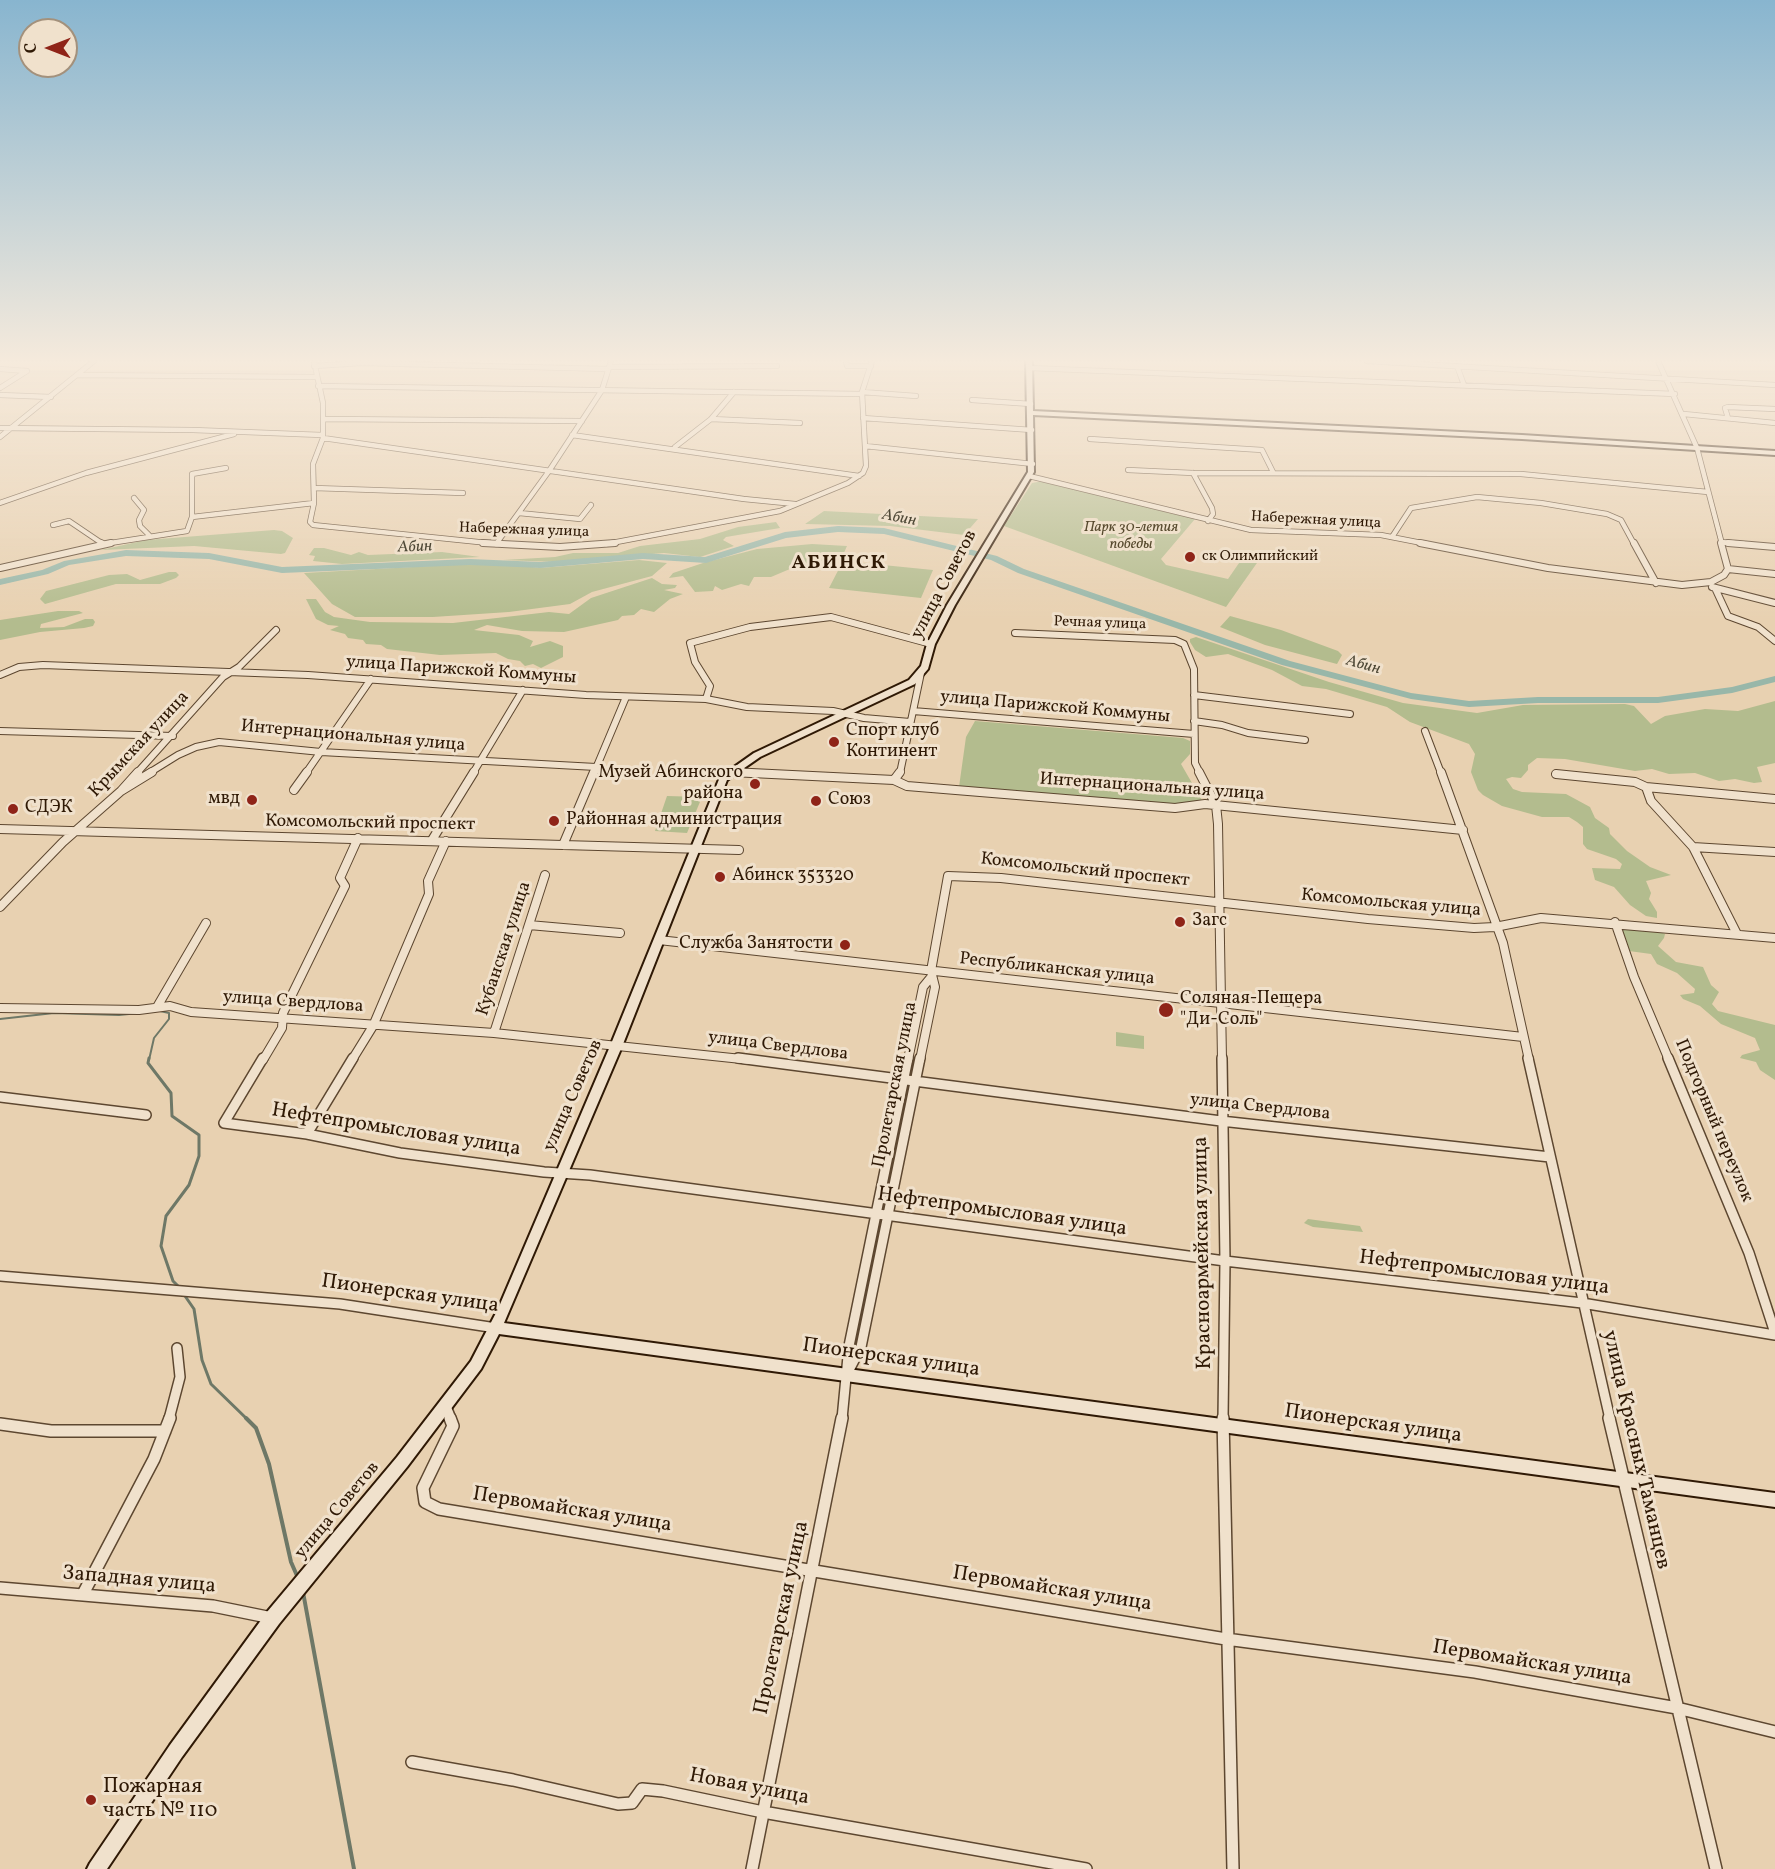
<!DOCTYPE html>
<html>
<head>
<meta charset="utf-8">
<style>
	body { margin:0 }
	#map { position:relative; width:1775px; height:1869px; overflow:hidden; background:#e8d1b1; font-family:Vollkorn,serif }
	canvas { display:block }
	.north { position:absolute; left:18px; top:18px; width:60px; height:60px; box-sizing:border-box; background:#f0e1cc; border:2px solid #a3917c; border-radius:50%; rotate:270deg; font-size:16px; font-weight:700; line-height:24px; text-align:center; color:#2f1905 }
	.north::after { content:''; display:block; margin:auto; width:21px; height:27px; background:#8f2418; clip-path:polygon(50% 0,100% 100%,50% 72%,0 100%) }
</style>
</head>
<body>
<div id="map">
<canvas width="1775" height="1869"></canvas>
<div class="north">С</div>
</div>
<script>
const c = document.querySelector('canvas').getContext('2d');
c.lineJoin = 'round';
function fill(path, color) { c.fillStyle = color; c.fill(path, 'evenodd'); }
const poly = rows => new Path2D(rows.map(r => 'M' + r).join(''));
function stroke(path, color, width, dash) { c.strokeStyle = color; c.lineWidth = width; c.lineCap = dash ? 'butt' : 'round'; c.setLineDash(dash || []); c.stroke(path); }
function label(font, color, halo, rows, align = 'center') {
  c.font = font + ' Vollkorn,serif'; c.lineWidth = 6; c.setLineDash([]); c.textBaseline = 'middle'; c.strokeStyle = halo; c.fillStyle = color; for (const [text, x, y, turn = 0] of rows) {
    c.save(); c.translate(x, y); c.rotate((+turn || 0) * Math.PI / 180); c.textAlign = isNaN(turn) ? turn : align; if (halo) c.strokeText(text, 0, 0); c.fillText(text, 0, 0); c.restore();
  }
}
const green = poly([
	[1043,481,1195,519,1161,559,1166,565,1228,579,1248,550,1264,553,1226,607,1004,526,1032,483],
	[824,511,978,519,964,535,890,526,805,524],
	[776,522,780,528,726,537,723,540,734,546,700,557,664,553,557,562,503,560,555,557,573,553,618,553,640,546,700,539,738,527],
	[274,530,282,531,293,538,285,553,281,554,194,546,101,550,146,540],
	[812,544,847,546,843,555,838,560,804,563,771,577,754,577,749,586,741,584,722,590,715,586,713,591,695,592,683,576,669,578,673,573,703,563,757,549],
	[314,548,324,548,351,555,359,552,368,555,442,552,480,557,342,564,313,561,315,556,309,555],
	[639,560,667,563,652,576,592,592,570,604,509,612,433,617,355,617,332,604,304,573,467,564,509,564,540,568],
	[843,561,933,570,921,598,829,588],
	[169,572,176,572,179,575,176,578,160,584,116,584,45,604,40,599,46,591,54,589,109,575,127,574,140,580],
	[652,578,662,584,677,585,675,588,664,590,683,594,670,599,654,612,641,609,634,615,622,616,618,620,564,632,522,631,487,625,474,630,519,635,533,641,530,647,550,641,563,646,563,657,541,668,533,664,525,666,520,661,508,659,496,653,440,655,387,649,381,645,366,644,363,640,348,638,345,634,330,630,339,626,328,625,316,619,306,599,316,599,325,612,334,617,370,622,453,623,549,612,569,614,591,598],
	[58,611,79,611,83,613,41,624,40,628,64,627,85,619,93,619,95,622,93,626,84,628,40,632,0,640,0,620],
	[1230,616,1281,630,1338,651,1342,655,1337,664,1265,645,1220,627],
	[1196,637,1329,682,1403,703,1477,713,1523,705,1625,704,1634,706,1651,724,1665,716,1705,709,1738,711,1775,701,1775,763,1757,767,1762,782,1754,783,1735,779,1719,781,1695,773,1669,774,1652,769,1635,771,1565,759,1537,758,1528,765,1528,770,1521,778,1512,777,1506,779,1513,789,1522,792,1566,794,1590,807,1595,818,1609,828,1610,834,1627,851,1650,867,1671,875,1646,881,1651,893,1649,899,1657,912,1657,918,1646,916,1630,905,1614,887,1595,880,1592,868,1620,869,1622,864,1616,859,1587,849,1583,844,1583,827,1577,822,1569,817,1542,817,1502,806,1483,795,1478,790,1471,772,1475,754,1469,744,1410,722,1387,707,1326,689,1302,686,1272,670,1228,654,1206,657,1195,650,1190,642,1190,639],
	[975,721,1183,738,1190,741,1190,754,1181,764,1203,802,1173,806,959,787,966,737],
	[667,796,702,797,687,833,655,831],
	[1622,926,1660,932,1665,934,1664,938,1658,946,1676,962,1703,967,1711,985,1719,992,1712,1004,1718,1011,1775,1025,1775,1080,1760,1070,1756,1062,1740,1058,1742,1055,1760,1050,1755,1038,1721,1024,1700,1006,1683,999,1680,995,1694,993,1695,989,1677,973,1657,964,1651,954,1629,951,1620,929],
	[1116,1032,1144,1036,1144,1049,1116,1046],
	[1308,1219,1360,1226,1363,1232,1313,1227,1304,1223]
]);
const streamFar2 = poly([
	[0,1019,54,1013,119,1015,149,1012],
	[149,1060,154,1038,169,1019,169,1013,160,1011]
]);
const streamFar1 = poly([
	[149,1058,148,1063,171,1093,172,1116,199,1135,199,1156,189,1185,166,1216,161,1246,173,1281,178,1286],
	[185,1296,194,1309,202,1360,211,1384,247,1419]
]);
const stream = poly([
	[246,1418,256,1428,269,1464,291,1562,298,1578],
	[303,1592,354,1869]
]);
const river = poly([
	[838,526,884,528,997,556,1024,569,1290,661,1411,693,1469,701,1538,697,1658,697,1732,687,1775,676,1775,682,1732,693,1658,703,1538,703,1469,707,1411,699,1282,665,1018,573,991,560,884,534,838,532,786,538,706,563,643,559,541,568,470,565,282,573,209,559,126,556,69,565,48,574,0,585,0,579,42,570,64,561,126,550,209,553,282,567,470,559,541,562,643,553,705,557,785,532,838,526]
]);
const minorFar4 = poly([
	[314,361,323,403,323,438,313,464,314,503,310,522,313,525,498,544],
	[846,361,847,366,871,366],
	[1367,361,1775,385],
	[1658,361,1697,448,1722,544],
	[314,366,362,363,608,369],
	[1457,366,1464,385],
	[609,367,777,366],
	[1029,368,1675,394],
	[0,369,27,371,0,388],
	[77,375,315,377],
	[318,386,862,394],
	[862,392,916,396],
	[0,395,51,397],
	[972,400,1031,404],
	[1684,414,1775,423],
	[863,418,1032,430],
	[1728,418,1725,408,1728,407,1775,409],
	[323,419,582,421],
	[711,419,800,423],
	[0,428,193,430,322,435],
	[572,435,859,476],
	[0,437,94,361],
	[323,438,744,499,795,504],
	[1090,439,1262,450,1273,472],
	[865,446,1033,464],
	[675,447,711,419,734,392],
	[1128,470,1193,473,1521,474,1708,492],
	[1193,473,1212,508,1213,514,1208,521],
	[1029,476,1251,530,1381,535,1427,544],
	[314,488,463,493],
	[134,498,144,510,139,520,140,526,149,535],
	[0,503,86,473,234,434],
	[519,513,580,519,591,505],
	[192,517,314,503],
	[53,525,69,521,103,544],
	[1392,537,1411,508,1477,497,1541,503,1607,514,1621,520,1634,544],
	[1721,542,1744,544],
	[104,544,187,531,192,517,192,474,226,468],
	[496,544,549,471,602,390,611,361],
	[606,544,780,511,848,483,863,473,866,466,862,392,872,361]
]);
const minorFar3 = poly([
	[101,543,103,544],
	[483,543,560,547,615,543],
	[1420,543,1548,568,1682,585,1711,582,1724,575,1728,569,1721,543],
	[1634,543,1656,583],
	[1728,543,1775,547],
	[0,568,111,543],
	[1728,569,1775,574],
	[1712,587,1775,603],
	[1715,588,1728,616,1758,627,1775,641],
	[1015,633,1175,640,1184,644,1194,669,1195,763,1200,773],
	[0,675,19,667,43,665,308,675,586,695,706,699,747,707,833,711,864,718,910,722],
	[1194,695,1350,714],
	[706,699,710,686,695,662,690,643,750,627,831,617,931,644],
	[913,711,1194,734],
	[1194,721,1222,725,1248,733,1305,740],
	[0,731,173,736],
	[1425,731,1441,773],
	[731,772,751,773],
	[137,773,223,677,239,667,276,630],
	[149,773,178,755,196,747,219,742,321,752,596,767],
	[306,773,371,679],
	[473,773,523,690],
	[594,773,626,697],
	[900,773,921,673]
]);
const minorFar2 = poly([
	[731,772,894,780,907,786,1175,808,1205,804,1463,830],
	[1199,772,1216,805,1218,824,1222,1060],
	[1441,772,1503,943,1529,1060],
	[1556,774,1635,782,1646,787,1775,799],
	[894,780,900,772],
	[1646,787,1651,801,1693,847,1737,934],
	[294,790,307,772],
	[121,791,152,772],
	[0,829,739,850],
	[432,840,474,772],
	[563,845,594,772],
	[1693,847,1775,852],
	[0,907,63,842,121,791,138,772],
	[1615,922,1634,977,1669,1060],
	[529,925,620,933],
	[659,940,1523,1037],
	[157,1007,206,923],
	[0,1008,139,1010,170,1006,191,1012,494,1033,751,1060],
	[494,1033,545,875],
	[263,1060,282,1028,283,1013,345,886,340,878,358,838],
	[352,1060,373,1026,429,894,428,881,446,841],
	[908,1060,923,987,932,976],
	[920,1060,935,987,931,971,948,876,1001,878,1368,919,1474,928,1495,927,1541,918,1775,938]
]);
const minorFar1 = poly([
	[263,1058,224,1123,307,1134,400,1153,544,1172,590,1175,1225,1261,1582,1303,1775,1335],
	[738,1058,1221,1121,1550,1157],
	[1222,1058,1225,1261,1223,1419],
	[1528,1058,1610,1419],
	[1668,1058,1749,1253,1775,1333],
	[0,1097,146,1115],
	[307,1134,353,1058],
	[0,1276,340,1304,496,1328],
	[847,1374,861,1347,920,1058],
	[446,1406,451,1419],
	[169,1419,180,1377,177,1348],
	[842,1419,849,1346,908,1058]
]);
const minor = poly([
	[450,1418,453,1426,423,1488,425,1502,439,1509,1226,1639,1475,1672,1677,1708,1775,1732],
	[1223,1418,1233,1869],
	[1609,1418,1716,1869],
	[0,1424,51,1431,165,1431],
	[0,1588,213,1606,272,1618],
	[83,1594,154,1459,170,1418],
	[412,1762,513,1780,618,1804,632,1803,642,1789,663,1791,763,1812,1086,1869],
	[752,1869,842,1418]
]);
const secondary = poly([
	[1026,361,1032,361,1033,411,1522,435,1775,451,1775,455,1522,439,1033,415,1034,472,955,605,935,644,928,669,915,684,760,757,727,780,623,1044,504,1323,1775,1493,1775,1507,499,1334,481,1369,407,1467,279,1624,182,1757,107,1869,87,1869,90,1863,170,1745,267,1612,397,1457,471,1361,498,1309,611,1044,720,777,754,753,909,680,921,666,927,644,947,605,1028,472,1026,361]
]);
const markers = [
	[1190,557,6,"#8f2418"],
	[834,742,6,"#8f2418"],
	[755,784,6,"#8f2418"],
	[252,800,6,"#8f2418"],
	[816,801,6,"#8f2418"],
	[13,809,6,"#8f2418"],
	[554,821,6,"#8f2418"],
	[720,877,6,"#8f2418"],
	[1180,922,6,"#8f2418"],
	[845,945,6,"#8f2418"],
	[1166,1010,8,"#8f2418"],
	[91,1800,6,"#8f2418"]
];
const farStreetnames = [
	["Набережная улица",1316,521,3],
	["Набережная улица",524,531,2],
	["Речная улица",1100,624,2]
];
const farParknames = [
	["Парк 30-летия",1131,528],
	["победы",1131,545]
];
const farPoinames = [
	["ск Олимпийский",1202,557]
];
const farWaternames = [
	["Абин",899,519,11],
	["Абин",415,548,-2],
	["Абин",1363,666,15]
];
const streetNames = [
	["улица Советов",945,585,-62],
	["улица Парижской Коммуны",461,671,4],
	["улица Парижской Коммуны",1055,708,5],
	["Интернациональная улица",353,737,5],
	["Крымская улица",140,745,-47],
	["Интернациональная улица",1152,788,4],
	["Комсомольский проспект",370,824,1],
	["Комсомольский проспект",1085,871,6],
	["Комсомольская улица",1391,904,5],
	["Кубанская улица",505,949,-72],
	["Республиканская улица",1057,970,6],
	["улица Свердлова",293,1003,4],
	["улица Свердлова",778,1047,7],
	["Пролетарская улица",896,1085,-79],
	["улица Советов",574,1096,-66],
	["улица Свердлова",1260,1108,6],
	["Подгорный переулок",1713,1121,67],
	["улица Советов",338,1511,-50]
];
const poiNames = [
	["Спорт клуб",846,732],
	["Континент",846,753],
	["Музей Абинского",743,774,"right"],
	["района",743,795,"right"],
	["мвд",240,800,"right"],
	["Союз",828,801],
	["СДЭК",25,809],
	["Районная администрация",566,821],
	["Абинск 353320",732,877],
	["Загс",1192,922],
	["Служба Занятости",833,945,"right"],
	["Соляная-Пещера",1180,1000],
	["\"Ди-Соль\"",1180,1021]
];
const farDistrictnames = [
	["АБИНСК",839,564]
];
const nearStreetnames = [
	["Нефтепромысловая улица",396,1131,9],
	["Нефтепромысловая улица",1002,1213,8],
	["Красноармейская улица",1204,1253,-91],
	["Нефтепромысловая улица",1484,1274,7],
	["Пионерская улица",410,1295,8],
	["Пионерская улица",891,1359,8],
	["Пионерская улица",1373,1425,8],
	["улица Красных Таманцев",1635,1450,77],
	["Первомайская улица",572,1511,9],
	["Западная улица",139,1581,5],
	["Первомайская улица",1052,1590,9],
	["Пролетарская улица",783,1618,-78],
	["Первомайская улица",1532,1664,9],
	["Новая улица",749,1788,11]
];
const nearPoinames = [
	["Пожарная",103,1788],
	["часть № 110",103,1812]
];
fill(green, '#b3bc8e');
stroke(streamFar2, '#6e7867', 2);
stroke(streamFar1, '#6e7867', 3);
stroke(stream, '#6e7867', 4);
fill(river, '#98b7a9');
stroke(minorFar4, '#5d4730', 6);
stroke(minorFar3, '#5d4730', 8);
stroke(minorFar2, '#5d4730', 10);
stroke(minorFar1, '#5d4730', 12);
stroke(minor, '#5d4730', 14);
stroke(secondary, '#2f1905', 4);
stroke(minorFar4, '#f0e1cc', 4.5);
stroke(minorFar3, '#f0e1cc', 6);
stroke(minorFar2, '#f0e1cc', 8);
stroke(minorFar1, '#f0e1cc', 9);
stroke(minor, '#f0e1cc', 11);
fill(secondary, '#f0e1cc');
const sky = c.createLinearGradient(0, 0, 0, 622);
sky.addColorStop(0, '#88b5cf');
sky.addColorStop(0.58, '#f5eadc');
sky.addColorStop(1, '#f5eadc00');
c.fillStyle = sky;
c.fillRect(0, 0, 1775, 622);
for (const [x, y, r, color] of markers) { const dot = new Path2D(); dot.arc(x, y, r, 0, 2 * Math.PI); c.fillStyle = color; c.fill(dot); stroke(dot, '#f0e1cc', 2); }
label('15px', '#2f1905', '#f0e1cc', farStreetnames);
label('italic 15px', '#574a2e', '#f0e1cc', farParknames);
label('15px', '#2f1905', '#f0e1cc', farPoinames, 'left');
label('italic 16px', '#4e4836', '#f0e1cc', farWaternames);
label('18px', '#2f1905', '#f0e1cc', streetNames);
label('18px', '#2f1905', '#f0e1cc', poiNames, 'left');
c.letterSpacing = '1.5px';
label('bold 20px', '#2f1905', '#f0e1cc', farDistrictnames);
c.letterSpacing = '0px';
label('21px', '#2f1905', '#f0e1cc', nearStreetnames);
label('21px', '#2f1905', '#f0e1cc', nearPoinames, 'left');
</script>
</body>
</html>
